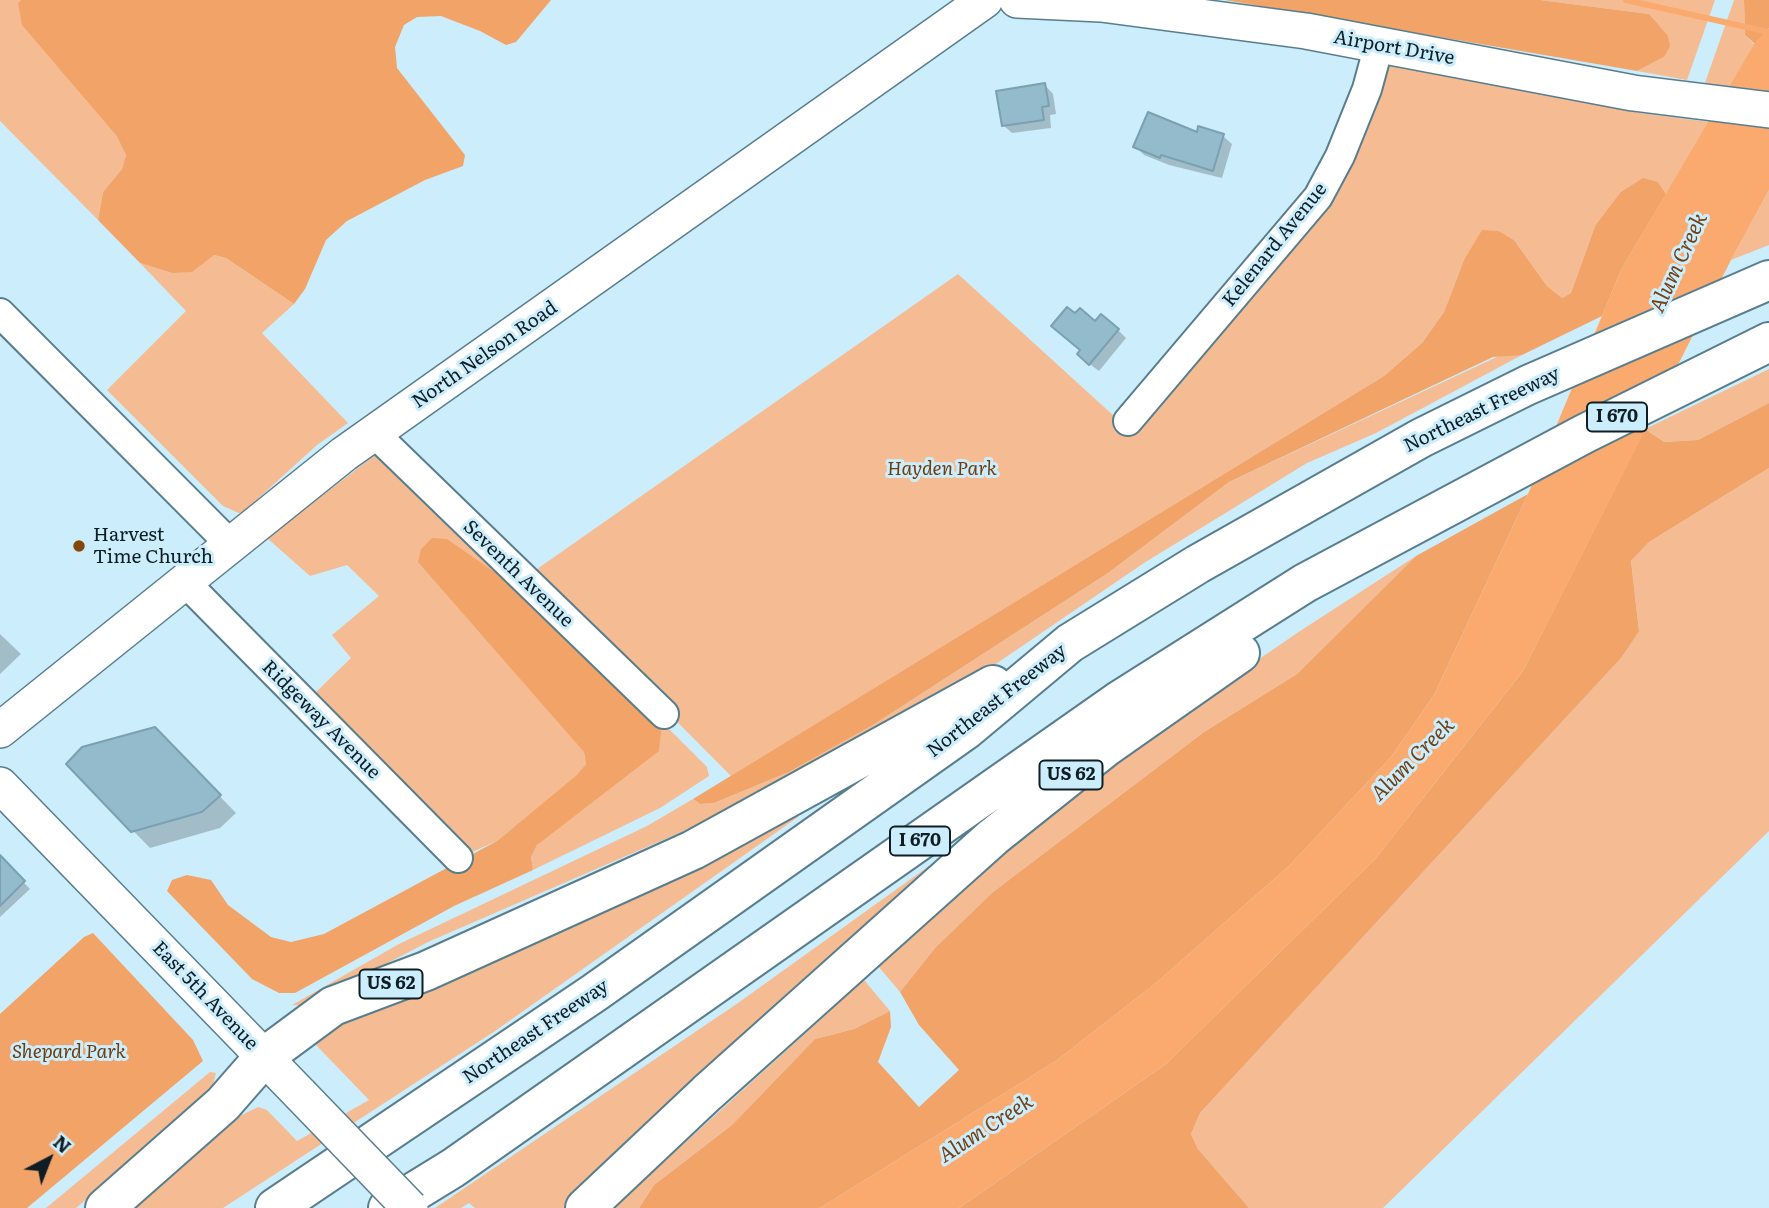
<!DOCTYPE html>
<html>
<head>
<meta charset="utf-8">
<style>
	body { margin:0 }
	#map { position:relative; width:1769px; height:1208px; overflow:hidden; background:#ccedfb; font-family:Literata,serif }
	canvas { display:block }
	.north { position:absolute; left:14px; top:1124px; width:70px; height:70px; -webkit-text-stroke:5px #ccedfb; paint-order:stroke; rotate:42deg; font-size:19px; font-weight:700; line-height:28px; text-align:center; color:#0e1e24 }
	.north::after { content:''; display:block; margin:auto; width:24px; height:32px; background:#0e1e24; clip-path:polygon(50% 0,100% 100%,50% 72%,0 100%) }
</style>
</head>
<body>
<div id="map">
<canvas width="1769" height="1208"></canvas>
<div class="north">N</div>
</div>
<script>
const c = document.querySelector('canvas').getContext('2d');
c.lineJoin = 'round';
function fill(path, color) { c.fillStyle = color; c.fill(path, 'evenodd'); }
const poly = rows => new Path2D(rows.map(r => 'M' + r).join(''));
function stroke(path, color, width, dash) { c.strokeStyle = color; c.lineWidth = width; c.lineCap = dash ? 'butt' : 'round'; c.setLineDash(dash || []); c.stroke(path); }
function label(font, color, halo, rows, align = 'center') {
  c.font = font + ' Literata,serif'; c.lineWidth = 6; c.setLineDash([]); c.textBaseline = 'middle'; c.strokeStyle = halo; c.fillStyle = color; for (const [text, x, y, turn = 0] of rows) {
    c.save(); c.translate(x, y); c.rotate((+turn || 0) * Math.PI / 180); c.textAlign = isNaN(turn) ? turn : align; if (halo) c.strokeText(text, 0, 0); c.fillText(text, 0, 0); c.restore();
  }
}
const green = poly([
	[0,0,21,0,18,3,116,135,126,155,122,169,103,192,98,220,0,121],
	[1540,0,1715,0,1687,80,1637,71,1664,57,1649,14],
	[1734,0,1744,0,1745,35,1754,44,1729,87,1705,83],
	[1367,55,1640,113,1709,122,1666,194,1658,182,1595,226,1571,293,1562,298,1547,286,1514,240,1499,231,1464,260,1444,312,1422,343,1384,376,731,776,530,574,958,274,1115,417,1316,186],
	[1769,190,1769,245,1731,260],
	[214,255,226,258,294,304,262,333,348,423,317,445,241,514,223,506,107,390,186,311,140,263,172,273],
	[1501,355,1522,355,1376,433,1307,463,1144,563,943,700,755,800,428,942,328,994,314,1006,292,1005,399,944,647,826,693,799,700,804,714,803,789,772,873,725,1108,573,1229,482],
	[1769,369,1769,403,1698,440,1664,442,1645,429],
	[383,449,523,592,584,752,586,764,578,775,497,841,472,852,316,692,351,658,332,635,379,596,347,565,310,576,267,538],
	[1769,468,1769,831,1383,1208,1249,1208,1198,1149,1191,1134,1200,1113,1622,657,1639,630,1631,561,1649,542],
	[1416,556,1297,674,1204,732,993,892,935,948,900,992,878,966,1015,839,1127,750,1297,633],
	[653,713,707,767,709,776,660,808,533,870,531,857,537,845],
	[794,808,798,817,495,1031,223,1208,125,1208,234,1119,258,1107,267,1110,297,1141,369,1100,316,1045,331,1027],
	[954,848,563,1208,475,1208,469,1203,461,1208,435,1208,738,1003],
	[864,980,890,1011,854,1029,815,1039,732,1125,654,1185,639,1208,613,1208],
	[210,1072,216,1073,210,1096,76,1208,46,1208]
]);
const forest = poly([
	[21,0,551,0,516,42,506,45,480,31,441,16,417,17,404,25,395,47,397,68,465,155,463,166,425,180,347,221,326,240,305,289,294,304,226,258,214,255,192,272,172,273,140,263,98,220,103,192,122,169,126,155,116,135,22,25,18,3],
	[1225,0,1540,0,1649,14,1668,36,1670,46,1664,57,1637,71],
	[1744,0,1769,0,1769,28,1755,44,1745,35],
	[1643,178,1658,182,1666,194,1621,270,1602,316,1522,355,1493,357,1229,482,1108,573,873,725,789,772,714,803,700,804,693,799,1384,376,1422,343,1444,312,1464,260,1482,230,1499,231,1514,240,1547,286,1562,298,1571,293,1595,226,1621,192],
	[1769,403,1769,468,1649,542,1631,561,1639,631,1622,657,1200,1113,1191,1134,1198,1149,1249,1208,959,1208,1166,1064,1376,858,1523,671,1645,429,1664,442,1698,440],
	[1528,494,1434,695,1391,757,1289,866,1156,983,1056,1061,820,1208,639,1208,654,1185,732,1125,815,1039,854,1029,890,1011,891,1027,878,1062,919,1107,959,1070,919,1025,900,992,935,948,993,892,1204,732,1297,674,1416,556],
	[432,538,447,539,523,592,653,713,661,732,659,751,537,845,531,857,533,870,454,906,295,993,279,993,252,979,167,891,172,880,187,875,211,880,228,905,271,937,291,942,324,934,497,841,577,775,586,764,584,752,418,562,421,549],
	[93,933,193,1040,203,1061,27,1208,0,1208,0,1014,84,937]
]);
const water = poly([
	[1769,28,1769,190,1731,260,1523,671,1376,858,1166,1064,959,1208,820,1208,1056,1061,1156,983,1289,866,1391,757,1434,695,1528,494,1621,270,1754,44]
]);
const shadow = poly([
	[1045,85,1053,94,1056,114,1050,115,1051,128,1012,133,1003,125],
	[1223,136,1232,144,1222,178,1169,165,1144,155,1136,147],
	[1076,316,1118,330,1126,338,1099,371,1087,362,1081,351],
	[0,634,21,654,0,674],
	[172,747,236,813,220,828,150,848,68,764],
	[0,858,30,889,0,917]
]);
const stream = poly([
	[1626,0,1769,32]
]);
const building = poly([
	[1045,83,1049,106,1042,107,1044,120,1002,126,996,91,1045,83],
	[1148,112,1197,132,1198,126,1224,134,1213,171,1161,155,1160,158,1133,147,1148,112],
	[1067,307,1075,313,1080,308,1095,321,1101,314,1119,329,1089,365,1077,354,1080,350,1051,326,1067,307],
	[155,727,221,795,202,812,131,832,66,764,82,747,155,727],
	[0,855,25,881,0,906,0,855]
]);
const minor = poly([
	[0,313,231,545],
	[1128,421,1318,197,1340,156,1367,89,1379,45],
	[374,433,664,714],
	[185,582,458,858]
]);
const major = poly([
	[1017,0,1101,4,1306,31,1633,93,1769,110],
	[0,730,344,454,985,0],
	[0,785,300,1094]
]);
const highway = poly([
	[105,1208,223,1104,264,1057,333,1006,426,971,693,850,993,685],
	[275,1208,594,993,967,729,1070,643,1198,564,1421,438,1528,385,1769,280],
	[388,1208,453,1168,1120,700,1305,583,1584,434,1769,342],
	[585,1208,707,1093,993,837,1106,747,1240,653]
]);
const majorBridge = poly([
	[300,1094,410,1208]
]);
const markers = [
	[79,546,7,"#854609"]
];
const shields = [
	[1617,417,60],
	[1071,775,63],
	[920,841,60],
	[391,984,63]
];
const shieldNames = [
	["I 670",1617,417],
	["US 62",1071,775],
	["I 670",920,841],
	["US 62",391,984]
];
const streetNames = [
	["Airport Drive",1394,48,10],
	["Kelenard Avenue",1275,245,-51],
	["North Nelson Road",485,355,-35],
	["Northeast Freeway",1482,410,-26],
	["Seventh Avenue",518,574,44],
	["Northeast Freeway",997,701,-38],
	["Ridgeway Avenue",321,720,45],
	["East 5th Avenue",205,996,46],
	["Northeast Freeway",536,1032,-34]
];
const parkNames = [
	["Hayden Park",942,469],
	["Shepard Park",69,1052]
];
const poiNames = [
	["Harvest",93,535],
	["Time Church",93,557]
];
const waterNames = [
	["Alum Creek",1679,263,-65],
	["Alum Creek",1413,760,-45],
	["Alum Creek",986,1129,-33]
];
fill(green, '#f5bc94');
fill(forest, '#f2a368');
fill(water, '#faaa6f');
fill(shadow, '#0003');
stroke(stream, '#faaa6f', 6);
fill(building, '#93bbcc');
stroke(building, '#7aa1b1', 2);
stroke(minor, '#587e8d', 32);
stroke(major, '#587e8d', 38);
stroke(highway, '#587e8d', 42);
stroke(minor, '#fff', 28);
stroke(major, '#fff', 35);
stroke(highway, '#fff', 38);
stroke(majorBridge, '#587e8d', 38, []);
stroke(majorBridge, '#fff', 35);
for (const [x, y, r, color] of markers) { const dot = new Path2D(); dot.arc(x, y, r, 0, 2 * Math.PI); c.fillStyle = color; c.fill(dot); stroke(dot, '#ccedfb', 2.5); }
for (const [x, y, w] of shields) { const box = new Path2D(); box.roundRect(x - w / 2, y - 14.5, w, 29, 5); c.fillStyle = '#ccedfb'; c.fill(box); stroke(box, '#0e1e24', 2); }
label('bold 18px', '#0e1e24', null, shieldNames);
label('19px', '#0e1e24', '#ccedfb', streetNames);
label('italic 19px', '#6f3c10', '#ccedfb', parkNames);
label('19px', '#0e1e24', '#ccedfb', poiNames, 'left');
label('italic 21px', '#734015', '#ccedfb', waterNames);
</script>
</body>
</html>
